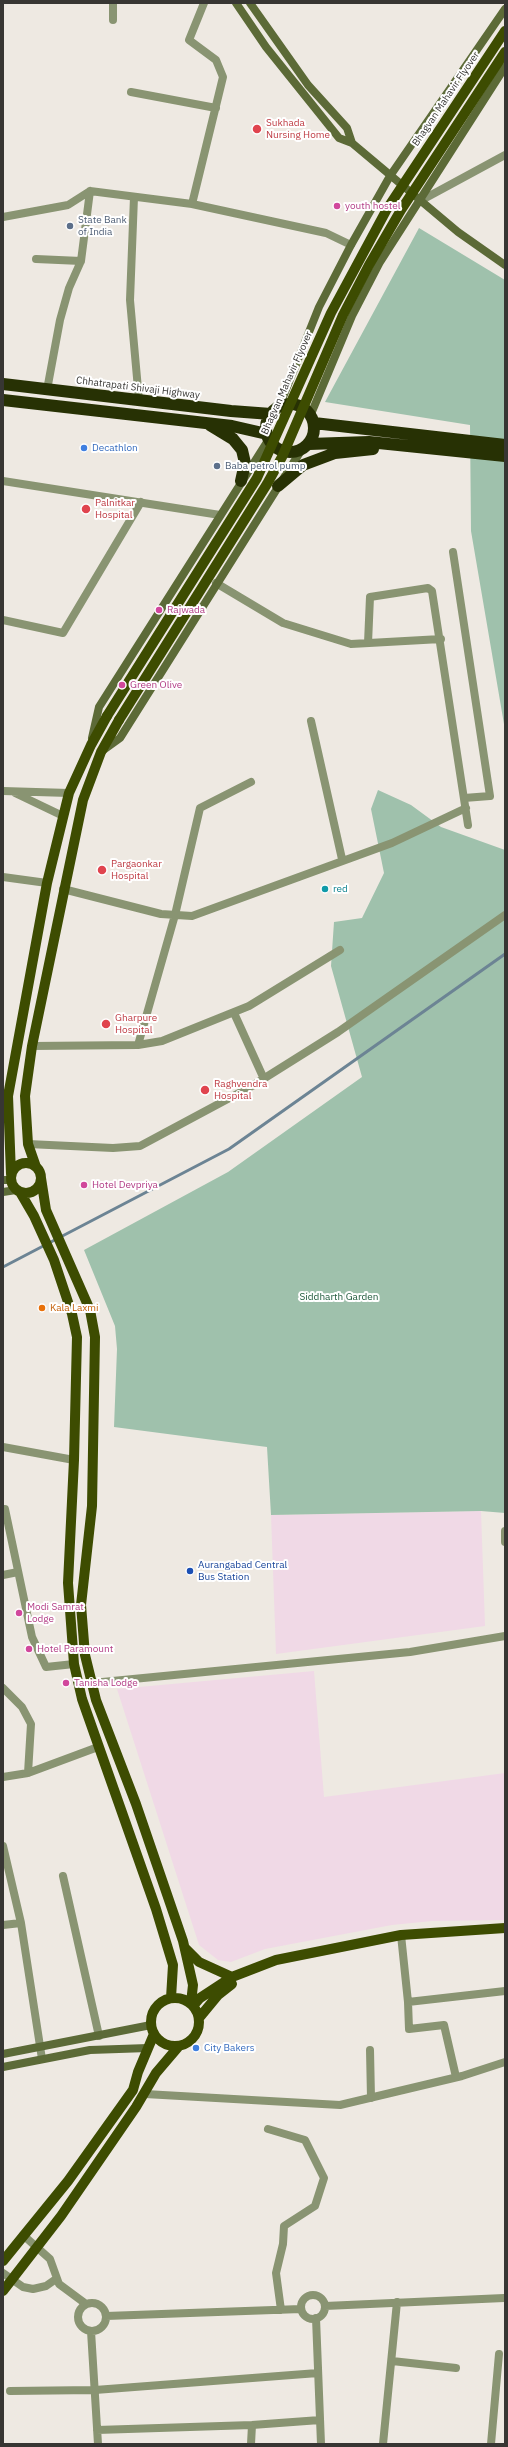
<!DOCTYPE html>
<html>
<head>
<meta charset="utf-8">
<style>
	body { margin:0 }
	#map { position:relative; width:508px; height:2447px; overflow:hidden; background:#eee9e2; font-family:"IBM Plex Sans",sans-serif }
	canvas { display:block }
	.frame { position:absolute; inset:0; border:4px solid #373633; pointer-events:none }
</style>
</head>
<body>
<div id="map">
<canvas width="508" height="2447"></canvas>
<div class="frame"></div>
</div>
<script>
const c = document.querySelector('canvas').getContext('2d');
c.lineJoin = 'round';
function fill(path, color) { c.fillStyle = color; c.fill(path, 'evenodd'); }
const poly = rows => new Path2D(rows.map(r => 'M' + r).join(''));
function stroke(path, color, width, dash) { c.strokeStyle = color; c.lineWidth = width; c.lineCap = dash ? 'butt' : 'round'; c.setLineDash(dash || []); c.stroke(path); }
function label(font, color, halo, rows, align = 'center') {
  c.font = font + ' "IBM Plex Sans",sans-serif'; c.lineWidth = 4; c.setLineDash([]); c.textBaseline = 'middle'; c.strokeStyle = halo; c.fillStyle = color; for (const [text, x, y, turn = 0] of rows) {
    c.save(); c.translate(x, y); c.rotate((+turn || 0) * Math.PI / 180); c.textAlign = isNaN(turn) ? turn : align; if (halo) c.strokeText(text, 0, 0); c.fillText(text, 0, 0); c.restore();
  }
}
const industrial = poly([
	[481,1511,485,1626,276,1654,271,1515],
	[314,1671,324,1797,505,1773,505,1920,432,1921,392,1925,265,1949,231,1962,218,1960,199,1945,117,1689]
]);
const green = poly([
	[419,228,505,280,505,730,471,531,470,425,325,402],
	[378,790,411,805,441,827,505,850,505,1513,481,1511,271,1515,267,1447,114,1427,117,1349,115,1326,84,1250,228,1172,362,1077,331,966,334,922,362,918,384,873,371,809]
]);
const stream = poly([
	[3,1267,229,1149,505,954]
]);
const street = poly([
	[113,3,113,20],
	[131,92,216,108],
	[134,197,130,300,139,400],
	[420,201,505,155],
	[192,204,223,77,216,60,189,40,204,3],
	[3,217,68,205,90,191],
	[36,259,81,261],
	[47,390,60,320,69,288,81,261,90,191,192,204,326,233,351,245],
	[3,481,220,515],
	[453,552,490,796,464,798],
	[216,583,283,623,351,644,441,639],
	[3,620,63,633,141,502],
	[368,643,370,597,428,588,432,591,468,825],
	[311,721,342,859],
	[3,791,69,793],
	[15,793,63,816],
	[3,877,47,883],
	[63,889,161,914,192,916,392,843,466,808],
	[234,1013,264,1079],
	[138,1045,175,915,200,808,251,782],
	[32,1046,138,1045,162,1041,249,1006,340,950],
	[28,1144,113,1148,140,1146,252,1086,338,1032,505,915],
	[3,1447,74,1460],
	[3,1509,5,1509,32,1637,46,1667,74,1664],
	[505,1531,505,1542],
	[3,1575,18,1572],
	[92,1683,410,1652,505,1636],
	[3,1688,22,1707,31,1724,28,1773],
	[3,1777,28,1773,98,1747],
	[3,1846,21,1923,42,2059],
	[63,1876,99,2036],
	[3,1925,21,1923],
	[401,1935,408,2002,505,1991],
	[408,2002,409,2029,444,2025,456,2077],
	[370,2050,371,2098],
	[145,2094,340,2105,462,2076,505,2062],
	[268,2129,305,2140,324,2178,315,2206,284,2226,283,2244,276,2273,281,2310],
	[23,2235,50,2259,59,2284,86,2304],
	[3,2273,23,2287,33,2289,46,2286,56,2279],
	'301 2307a12 12 0 1 1 24 0a12 12 0 1 1-24 0Z',
	'78 2317a14 14 0 1 1 28 0a14 14 0 1 1-28 0Z',
	[325,2306,504,2298],
	[106,2316,301,2309],
	[316,2318,321,2444],
	[91,2331,98,2444],
	[392,2361,456,2368],
	[10,2391,95,2390,318,2373],
	[97,2430,252,2425,320,2420],
	[251,2444,252,2425],
	[383,2444,397,2302],
	[491,2444,499,2354]
]);
const secondary = poly([
	[236,3,266,47,339,138,352,143,458,232,505,265],
	[250,3,308,85,347,128,352,143],
	[279,407,319,307,351,245,390,176,505,9],
	[311,414,352,316,380,262,505,67],
	[92,738,99,707,269,439],
	[102,751,120,738,302,449],
	[3,1180,10,1180],
	[3,1192,16,1190],
	[3,2054,151,2025],
	[3,2067,90,2050,148,2048]
]);
const primary = poly([
	'11 1178a15 15 0 1 1 30 0a15 15 0 1 1-30 0Z',
	[36,1167,28,1144,25,1096,32,1046,83,800,101,752,119,720],
	[11,1174,8,1096,47,883,69,793,91,745,107,716],
	[41,1178,46,1210,90,1310,95,1337,92,1506,81,1605,85,1655,96,1700,136,1804,183,1941,193,1985,191,2003],
	[20,1192,34,1216,54,1260,72,1314,77,1337,74,1460,68,1583,74,1664,82,1699,156,1909,173,1965,171,1998],
	[185,1948,199,1962,232,1977],
	'151 2022a24 24 0 1 1 48 0a24 24 0 1 1-48 0Z',
	[193,2006,200,1998,232,1977,276,1960,401,1935,505,1928],
	[199,2018,218,1995,232,1984],
	[3,2261,68,2181,133,2090,138,2072,154,2034],
	[3,2291,61,2216,136,2107,156,2073,179,2046]
]);
const highway = poly([
	[3,384,231,411,271,414],
	[3,400,232,426,267,434],
	'266 428a24 24 0 1 1 48 0a24 24 0 1 1-48 0Z',
	[314,423,505,445],
	[210,425,233,439,242,450,245,463,241,481],
	[309,444,369,442,505,456],
	[278,486,303,465,335,453,373,449]
]);
const primaryBridge = poly([
	[107,716,257,478,331,313,387,209,505,31],
	[119,720,267,484,282,457,343,315,369,265,401,210,505,52]
]);
const markers = [
	[257,129,5,"#e0444e"],
	[337,206,4,"#d1479c"],
	[70,226,4,"#5c6f8a"],
	[84,448,4,"#3f7fe0"],
	[217,466,4,"#5c6f8a"],
	[86,509,5,"#e0444e"],
	[159,610,4,"#d1479c"],
	[122,685,4,"#d1479c"],
	[102,870,5,"#e0444e"],
	[325,889,4,"#0f9aa8"],
	[106,1024,5,"#e0444e"],
	[205,1090,5,"#e0444e"],
	[84,1185,4,"#d1479c"],
	[42,1308,4,"#e8710a"],
	[190,1571,4,"#1a4fb4"],
	[19,1613,4,"#d1479c"],
	[29,1649,4,"#d1479c"],
	[66,1683,4,"#d1479c"],
	[196,2048,4,"#3f7fe0"]
];
const streetNames = [
	["Bhagvan Mahavir Flyover",446,99,-56],
	["Bhagvan Mahavir Flyover",287,383,-66],
	["Chhatrapati Shivaji Highway",138,388,7]
];
const healthNames = [
	["Sukhada",266,123],
	["Nursing Home",266,135],
	["Palnitkar",95,503],
	["Hospital",95,515],
	["Pargaonkar",111,864],
	["Hospital",111,876],
	["Gharpure",115,1018],
	["Hospital",115,1030],
	["Raghvendra",214,1084],
	["Hospital",214,1096]
];
const hotelNames = [
	["youth hostel",345,206],
	["Rajwada",167,610],
	["Green Olive",130,685],
	["Hotel Devpriya",92,1185],
	["Modi Samrat",27,1607],
	["Lodge",27,1619],
	["Hotel Paramount",37,1649],
	["Tanisha Lodge",74,1683]
];
const serviceNames = [
	["State Bank",78,220],
	["of India",78,232],
	["Baba petrol pump",225,466]
];
const shopNames = [
	["Decathlon",92,448],
	["City Bakers",204,2048]
];
const cultureNames = [
	["red",333,889]
];
const parkNames = [
	["Siddharth Garden",339,1297]
];
const foodNames = [
	["Kala Laxmi",50,1308]
];
const transitNames = [
	["Aurangabad Central",198,1565],
	["Bus Station",198,1577]
];
fill(industrial, '#f0d9e6');
fill(green, '#9fc1ac');
stroke(stream, '#6c8494', 3);
stroke(street, '#899472', 8);
stroke(secondary, '#5c6a37', 8);
stroke(primary, '#3d4c01', 10);
stroke(highway, '#273104', 12);
stroke(primaryBridge, '#3d4c01', 10);
for (const [x, y, r, color] of markers) { const dot = new Path2D(); dot.arc(x, y, r, 0, 2 * Math.PI); c.fillStyle = color; c.fill(dot); stroke(dot, '#fff', 1.5); }
label('10px', '#373633', '#fff', streetNames);
label('10px', '#be3a42', '#fff', healthNames, 'left');
label('10px', '#b23c85', '#fff', hotelNames, 'left');
label('10px', '#4e5e75', '#fff', serviceNames, 'left');
label('10px', '#366cbe', '#fff', shopNames, 'left');
label('10px', '#0d838f', '#fff', cultureNames, 'left');
label('10px', '#1e593a', '#fff', parkNames);
label('10px', '#c56008', '#fff', foodNames, 'left');
label('10px', '#164399', '#fff', transitNames, 'left');
</script>
</body>
</html>
